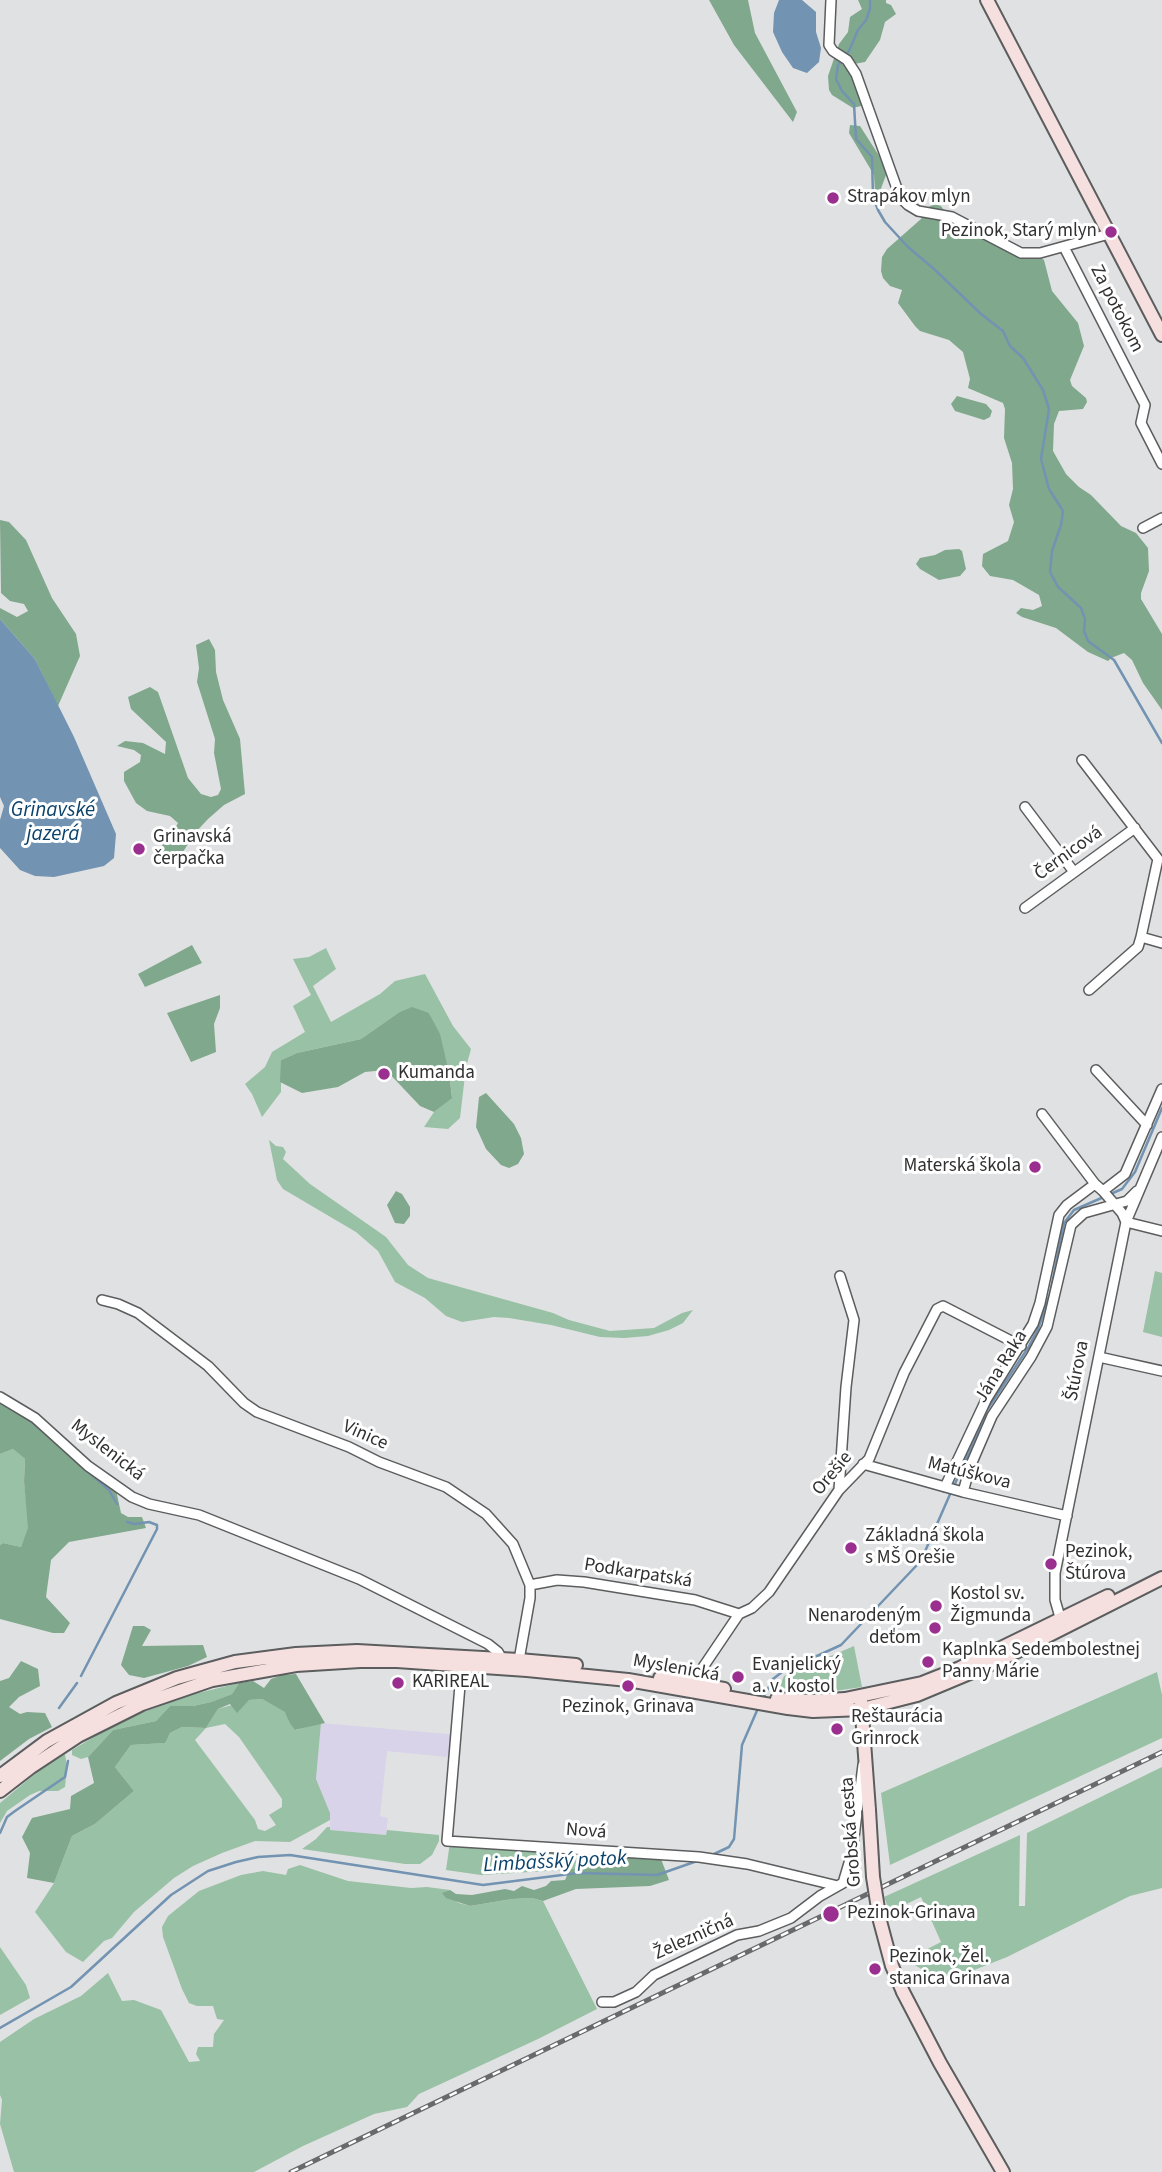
<!DOCTYPE html>
<html>
<head>
<meta charset="utf-8">
<style>
	body { margin:0 }
	canvas { display:block; background:#e0e1e2 }
</style>
</head>
<body>
<canvas width="1162" height="2172"></canvas>
<script>
const c = document.querySelector('canvas').getContext('2d');
c.lineJoin = 'round';
function fill(path, color) { c.fillStyle = color; c.fill(path, 'evenodd'); }
const poly = rows => new Path2D(rows.map(r => 'M' + r).join(''));
function stroke(path, color, width, dash) { c.strokeStyle = color; c.lineWidth = width; c.lineCap = dash ? 'butt' : 'round'; c.setLineDash(dash || []); c.stroke(path); }
function label(font, color, halo, rows, align = 'center') {
  c.font = font + ' "Source Sans 3",sans-serif'; c.lineWidth = 6; c.setLineDash([]); c.textBaseline = 'middle'; c.strokeStyle = halo; c.fillStyle = color; for (const [text, x, y, turn = 0] of rows) {
    c.save(); c.translate(x, y); c.rotate((+turn || 0) * Math.PI / 180); c.textAlign = isNaN(turn) ? turn : align; if (halo) c.strokeText(text, 0, 0); c.fillText(text, 0, 0); c.restore();
  }
}
const industrial = poly([
	[321,1723,459,1735,457,1758,387,1751,380,1816,388,1818,386,1835,330,1830,330,1813,316,1779]
]);
const green = poly([
	[326,948,336,969,313,986,331,1022,380,994,395,981,425,974,453,1026,471,1049,466,1067,460,1118,448,1129,424,1127,434,1112,452,1097,449,1072,439,1034,429,1013,398,1013,361,1039,297,1053,281,1060,281,1092,262,1117,252,1094,245,1084,265,1067,272,1052,305,1032,293,1006,311,995,293,959,309,957],
	[269,1140,276,1146,283,1147,286,1152,283,1159,310,1184,386,1237,408,1265,428,1278,553,1313,569,1320,610,1331,654,1328,682,1313,693,1310,683,1323,669,1330,648,1336,624,1338,600,1337,551,1325,509,1318,494,1317,462,1322,446,1316,425,1298,395,1282,378,1251,356,1232,283,1189,277,1180],
	[1155,1271,1162,1273,1162,1337,1143,1332],
	[13,1449,25,1459,24,1481,29,1528,21,1547,3,1543,0,1545,0,1454],
	[854,1646,862,1687,835,1691,779,1688,784,1676],
	[1157,1672,1162,1695,1162,1738,890,1865,881,1793],
	[239,1683,232,1694,211,1702,193,1706,170,1706,156,1721,113,1730,88,1757,81,1759,72,1755,72,1750,114,1725,141,1713,186,1696],
	[262,1699,286,1712,289,1722,296,1730,321,1723,316,1779,330,1813,330,1820,290,1842,255,1841,222,1853,193,1866,174,1878,134,1912,112,1938,104,1941,83,1962,66,1952,35,1912,54,1883,72,1836,95,1824,134,1791,115,1767,131,1745,164,1743,170,1733,182,1727,206,1728,218,1709,249,1700],
	[225,1724,239,1737,282,1799,282,1807,269,1815,276,1825,265,1831,258,1829,255,1820,195,1740,206,1728],
	[65,1754,67,1767,65,1787,58,1791,39,1791,30,1795,7,1811,0,1823,0,1803,36,1773],
	[1162,1767,1162,1888,1130,1896,1007,1957,936,1985,931,1975,910,1962,908,1959,941,1942,921,1897,890,1912,884,1897,1020,1835,1019,1906,1025,1906,1027,1833],
	[327,1827,330,1827,330,1830,386,1835,387,1830,439,1835,439,1841,432,1855,420,1864,405,1864,302,1849,316,1839],
	[450,1842,595,1855,596,1868,481,1875,446,1870],
	[300,1865,348,1881,411,1888,427,1887,450,1890,443,1893,459,1903,470,1906,512,1899,532,1898,543,1901,597,2009,538,2039,419,2094,407,2107,374,2114,303,2146,254,2172,14,2172,0,2124,2,2100,0,2095,0,2042,34,2019,81,1996,108,1973,122,2001,134,2000,161,2010,189,2062,200,2061,196,2054,198,2047,213,2047,214,2034,224,2020,217,2019,213,2006,197,2006,189,2003,182,1989,163,1937,162,1927,168,1916,199,1891,241,1875,263,1871,286,1875,288,1869],
	[0,1947,26,1985,30,1998,0,2015]
]);
const forest = poly([
	[709,0,748,0,755,33,797,112,793,122,734,45],
	[858,0,886,0,886,3,891,5,896,14,885,22,880,40,865,62,854,64,863,102,861,106,853,108,832,95,829,90,828,76,839,44,848,32,850,17,862,9],
	[850,125,860,126,878,154,884,167,886,175,879,194,875,192,874,175,849,133],
	[935,204,941,206,952,221,960,227,1018,256,1039,256,1044,260,1052,291,1078,323,1084,346,1070,380,1072,386,1086,398,1087,402,1083,409,1059,411,1054,424,1053,451,1066,474,1079,487,1091,495,1121,526,1136,533,1148,548,1149,571,1141,593,1141,599,1162,634,1162,710,1143,683,1132,660,1124,653,1111,658,1108,661,1088,652,1056,628,1022,617,1016,613,1021,608,1033,610,1042,606,1039,595,1013,580,990,576,982,566,983,554,1008,541,1014,522,1009,505,1013,489,1012,463,1004,438,1005,409,1003,403,968,388,970,379,963,352,949,340,920,331,915,326,898,303,902,290,890,286,883,278,881,271,882,257,887,249,921,219,926,208],
	[957,396,986,404,992,411,990,417,984,420,955,411,951,404],
	[0,520,9,522,26,540,52,598,76,634,80,656,58,706,35,659,0,619,0,608,17,617,28,611,24,604,10,601,1,593],
	[959,549,962,551,966,569,960,576,939,580,920,569,916,564,920,558,935,555,945,550],
	[209,639,215,650,216,672,223,700,240,739,245,794,224,805,208,819,194,834,183,852,172,862,161,863,163,837,173,832,178,823,170,816,147,811,136,803,124,781,124,772,140,762,141,755,134,750,117,746,125,741,143,743,165,754,166,742,131,709,128,697,150,687,158,692,188,778,201,794,211,797,218,795,221,789,214,753,215,739,197,682,199,668,196,645],
	[192,945,202,963,145,987,138,974],
	[220,995,220,1008,214,1024,216,1052,191,1062,167,1013],
	[412,1007,429,1013,440,1034,449,1072,452,1098,434,1112,420,1106,386,1070,365,1072,338,1087,302,1093,280,1082,281,1060,297,1053,361,1039,398,1013],
	[486,1093,514,1124,521,1138,524,1154,518,1164,509,1168,501,1165,486,1149,476,1127,479,1097],
	[396,1191,402,1194,410,1207,410,1216,404,1224,395,1223,387,1205],
	[0,1398,116,1490,121,1513,128,1517,142,1517,146,1528,69,1542,51,1560,46,1597,70,1623,64,1633,53,1633,0,1619,0,1545,3,1543,21,1547,28,1528,24,1481,25,1459,13,1449,0,1454],
	[133,1626,144,1626,151,1630,142,1646,203,1645,207,1657,188,1666,144,1678,129,1675,121,1665],
	[21,1661,38,1669,40,1686,19,1697,9,1707,20,1714,27,1712,45,1713,52,1727,29,1739,0,1761,0,1681,9,1678],
	[296,1674,325,1723,295,1730,289,1722,285,1712,262,1699,249,1700,237,1713,230,1704,218,1709,206,1728,182,1727,170,1733,165,1743,131,1745,115,1767,134,1791,95,1824,72,1836,54,1883,27,1878,30,1853,22,1837,32,1818,70,1809,71,1796,94,1783,88,1757,113,1730,156,1721,170,1706,193,1706,211,1702,232,1694,239,1683,253,1681,264,1688,271,1679,282,1675],
	[595,1855,661,1859,669,1880,650,1886,576,1889,543,1901,532,1898,512,1899,470,1906,446,1898,442,1893,450,1890,456,1894,472,1895,505,1889,514,1891,522,1886,534,1890,546,1886,551,1881,565,1880,570,1869,596,1868]
]);
const water = poly([
	[779,0,802,0,816,12,816,32,821,48,819,62,807,73,793,68,782,52,773,32,774,13],
	[0,619,35,659,74,737,116,834,114,858,104,866,54,877,35,876,20,870,0,848,0,820,4,806,0,797]
]);
const stream = poly([
	[870,0,870,9,866,20,858,30,849,51,838,65,836,79,842,91,854,104,856,139,872,157,873,197,878,210,885,222,908,247,934,269,981,314,1003,331,1010,346,1023,358,1043,390,1049,409,1041,459,1049,489,1063,511,1061,525,1052,551,1050,572,1058,587,1081,608,1085,619,1084,631,1088,641,1114,660,1162,743],
	[27,1418,38,1427],
	[90,1473,109,1490,117,1504],
	[954,1486,987,1410,1028,1348,1038,1329,1050,1294,1064,1223,1074,1210,1122,1189,1135,1172,1162,1108],
	[81,1676,157,1529,157,1525,149,1522,135,1524,127,1522],
	[762,1700,773,1679,782,1672,841,1645,917,1565,923,1556,951,1492],
	[59,1708,77,1683],
	[0,1833,7,1817,15,1811,65,1777,68,1761],
	[712,1855,729,1847,734,1839,742,1745,759,1706],
	[0,2028,71,1987,171,1895,208,1871,236,1862,258,1857,290,1855,483,1885,578,1873,657,1875,700,1860]
]);
const street = poly([
	[831,0,829,45,833,51,847,60,856,74,900,197,908,205,918,211,952,217,1021,253,1040,253,1109,234],
	[1064,247,1145,405,1141,423,1162,464],
	[1143,528,1162,518],
	[1082,760,1158,859,1141,937],
	[1025,807,1074,872],
	[1025,908,1135,828],
	[1089,990,1138,947,1141,937,1162,943],
	[1096,1070,1147,1125],
	[1042,1114,1095,1184,1103,1191,1122,1213,1126,1222],
	[1103,1191,1125,1174,1162,1089],
	[1126,1222,1162,1231],
	[102,1300,118,1304,138,1313,208,1366,244,1403,257,1412,349,1447,379,1462,446,1487,486,1514,513,1544,530,1585,530,1598,519,1660],
	[1099,1357,1162,1371],
	[0,1397,35,1418,88,1466,132,1497,149,1504,199,1515,359,1579,488,1644,498,1652,502,1659],
	[863,1464,963,1492,1067,1516],
	[945,1487,986,1400,1033,1324,1040,1303,1059,1215,1067,1205,1095,1184],
	[839,1490,846,1387,854,1320,840,1276],
	[963,1492,970,1467,992,1416,1031,1357,1047,1327,1071,1225,1084,1213,1127,1201,1137,1191],
	[530,1585,557,1580,584,1582,695,1600,739,1614],
	[1062,1624,1055,1600,1055,1573,1126,1222,1162,1137],
	[462,1661,447,1841,699,1857,747,1864,838,1886],
	[693,1682,739,1614,752,1608,769,1592,839,1490,869,1459,904,1373,937,1309,943,1306,1021,1346],
	[602,2002,614,2002,636,1992,654,1975,737,1935,759,1931,791,1918,820,1896,843,1883,852,1853,863,1765]
]);
const secondary = poly([
	[987,0,1162,335],
	[660,1678,724,1689],
	[777,1699,811,1701,845,1699,922,1683,960,1668,1108,1596],
	[861,1701,869,1810],
	[0,1776,47,1741,116,1703,177,1678,235,1662,296,1654,357,1651,519,1660,576,1665],
	[0,1791,31,1767,78,1736,142,1704,212,1680,296,1665,360,1661,397,1661,527,1670,628,1680,788,1708,813,1711,862,1709,917,1695,996,1662,1162,1578],
	[903,1992,940,2063,1003,2172]
]);
const rail = poly([
	[291,2172,1162,1752]
]);
const secondaryBridge = poly([
	[869,1810,873,1877,880,1921,892,1966,903,1992]
]);
const markers = [
	[833,198,7,"#9a2f90"],
	[1111,232,7,"#9a2f90"],
	[139,849,7,"#9a2f90"],
	[384,1074,7,"#9a2f90"],
	[1035,1167,7,"#9a2f90"],
	[851,1548,7,"#9a2f90"],
	[1051,1564,7,"#9a2f90"],
	[936,1606,7,"#9a2f90"],
	[935,1628,7,"#9a2f90"],
	[928,1662,7,"#9a2f90"],
	[738,1677,7,"#9a2f90"],
	[398,1683,7,"#9a2f90"],
	[628,1686,7,"#9a2f90"],
	[837,1729,7,"#9a2f90"],
	[831,1914,9,"#9a2f90"],
	[875,1969,7,"#9a2f90"]
];
const poiNames = [
	["Strapákov mlyn",847,198],
	["Pezinok, Starý mlyn",1097,232,"right"],
	["Grinavská",153,838],
	["čerpačka",153,860],
	["Kumanda",398,1074],
	["Materská škola",1021,1167,"right"],
	["Základná škola",865,1537],
	["s MŠ Orešie",865,1559],
	["Pezinok,",1065,1553],
	["Štúrova",1065,1575],
	["Kostol sv.",950,1595],
	["Žigmunda",950,1617],
	["Nenarodeným",921,1617,"right"],
	["deťom",921,1639,"right"],
	["Kaplnka Sedembolestnej",942,1651],
	["Panny Márie",942,1673],
	["Evanjelický",752,1666],
	["a. v. kostol",752,1688],
	["KARIREAL",412,1683],
	["Pezinok, Grinava",628,1708,"center"],
	["Reštaurácia",851,1718],
	["Grinrock",851,1740],
	["Pezinok-Grinava",847,1914],
	["Pezinok, Žel.",889,1958],
	["stanica Grinava",889,1980]
];
const streetNames = [
	["Za potokom",1116,309,63],
	["Černicová",1069,854,-36],
	["Jána Raka",1002,1367,-58],
	["Štúrova",1078,1371,-79],
	["Vinice",365,1436,24],
	["Myslenická",107,1451,38],
	["Orešie",833,1474,-50],
	["Matúškova",969,1474,14],
	["Podkarpatská",638,1574,9],
	["Myslenická",676,1669,10],
	["Nová",586,1832,4],
	["Grobská cesta",852,1832,-94],
	["Železničná",694,1938,-24]
];
const waterNames = [
	["Grinavské",53,811],
	["jazerá",53,835],
	["Limbašský potok",555,1863,-3]
];
fill(industrial, '#d8d3e9');
fill(green, '#99c1a5');
fill(forest, '#80a88d');
fill(water, '#7293b1');
stroke(stream, '#7293b1', 2.5);
stroke(street, '#5c5d5e', 12);
stroke(secondary, '#5c5d5e', 16);
stroke(street, '#fff', 9);
stroke(secondary, '#f6e0df', 12);
stroke(rail, '#696a6b', 5);
stroke(rail, '#fff', 2.5, [8]);
stroke(secondaryBridge, '#5c5d5e', 16, []);
stroke(secondaryBridge, '#f6e0df', 12);
for (const [x, y, r, color] of markers) { const dot = new Path2D(); dot.arc(x, y, r, 0, 2 * Math.PI); c.fillStyle = color; c.fill(dot); stroke(dot, '#fff', 2.5); }
label('19px', '#313132', '#fff', poiNames, 'left');
label('19px', '#313132', '#fff', streetNames);
label('italic 21px', '#0b426b', '#fff', waterNames);
</script>
</body>
</html>
